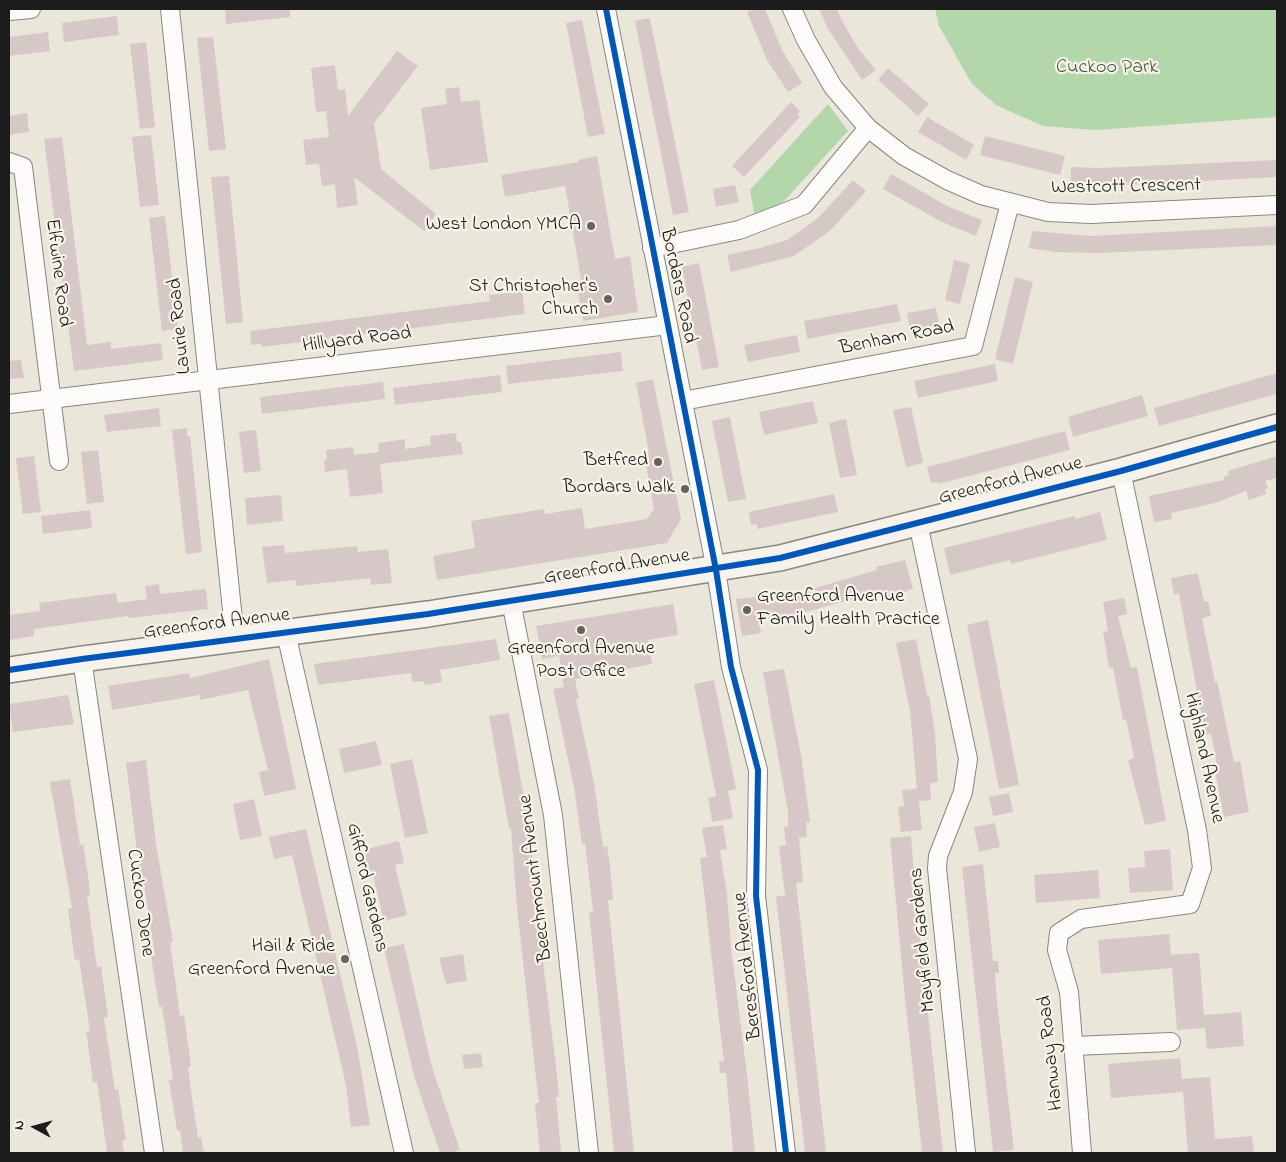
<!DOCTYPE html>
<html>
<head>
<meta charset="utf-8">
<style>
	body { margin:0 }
	#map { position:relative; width:1286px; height:1162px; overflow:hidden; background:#ebe6da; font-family:"Indie Flower",sans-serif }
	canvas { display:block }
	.frame { position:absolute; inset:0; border:10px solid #1c1c1c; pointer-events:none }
	.north { position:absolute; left:10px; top:1102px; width:50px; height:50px; -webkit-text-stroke:4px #f7f3e8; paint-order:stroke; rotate:277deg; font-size:14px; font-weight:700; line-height:20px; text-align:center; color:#1c1c1c }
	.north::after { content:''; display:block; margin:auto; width:18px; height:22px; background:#1c1c1c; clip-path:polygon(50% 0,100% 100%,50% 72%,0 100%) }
</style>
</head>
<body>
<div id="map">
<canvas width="1286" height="1162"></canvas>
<div class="frame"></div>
<div class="north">N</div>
</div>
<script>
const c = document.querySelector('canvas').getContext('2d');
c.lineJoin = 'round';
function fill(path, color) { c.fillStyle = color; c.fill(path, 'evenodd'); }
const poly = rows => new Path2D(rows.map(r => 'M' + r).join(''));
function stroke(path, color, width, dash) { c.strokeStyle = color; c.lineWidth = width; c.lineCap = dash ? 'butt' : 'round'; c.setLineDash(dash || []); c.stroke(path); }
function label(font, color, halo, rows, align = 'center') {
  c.font = font + ' "Indie Flower",sans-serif'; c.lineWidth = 4.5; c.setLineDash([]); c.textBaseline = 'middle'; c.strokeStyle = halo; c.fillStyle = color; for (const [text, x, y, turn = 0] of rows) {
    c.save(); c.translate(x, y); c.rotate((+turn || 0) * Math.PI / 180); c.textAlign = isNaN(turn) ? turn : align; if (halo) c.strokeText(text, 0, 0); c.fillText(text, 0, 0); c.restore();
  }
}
const green = poly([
	[935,9,1277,9,1277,117,1096,130,1043,126,996,105,972,84,939,26],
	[828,104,848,131,784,201,770,210,754,213,750,190]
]);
const building = poly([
	[225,9,290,9,290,17,226,24],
	[754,9,765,9,782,50,802,83,788,92,767,60,747,12],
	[819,9,837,9,843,23,860,51,876,70,862,80,828,29],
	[117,16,119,35,64,42,62,23],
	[650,18,689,212,673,215,635,21],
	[582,20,605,134,588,137,566,23],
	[48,32,50,51,9,56,9,37],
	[213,37,226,149,209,151,197,38],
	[146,42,155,127,140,129,130,44],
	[397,51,418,66,374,123,381,169,436,214,424,231,354,177,358,205,337,208,335,184,322,186,319,164,306,165,303,140,329,137,326,111,316,112,311,68,335,65,338,90,345,89,348,116],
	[888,68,929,104,918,116,878,80],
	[459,87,461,102,479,100,488,162,430,170,421,108,447,104,445,89],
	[791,102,800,111,797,114,800,117,744,177,732,166],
	[27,113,29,132,9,135,9,116],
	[927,117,974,145,966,160,918,132],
	[151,135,159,205,140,207,132,137],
	[985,136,1065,156,1060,175,980,155],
	[62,137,87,345,111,342,111,349,161,343,163,360,74,371,44,139],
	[597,156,615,259,630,256,638,312,583,321,577,286,582,285,565,186,505,197,501,175,578,162,578,160],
	[1277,160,1277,177,1107,186,1070,185,1071,167,1100,168],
	[891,174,949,207,982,220,976,236,942,222,883,189],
	[229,176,243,322,226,324,211,177],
	[853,180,866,191,831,230,794,256,731,272,727,255,760,248,787,240,818,218],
	[735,185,739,202,716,207,713,189],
	[165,216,178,329,162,331,149,218],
	[1277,226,1277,245,1100,253,1055,252,1029,248,1032,231,1091,236],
	[954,260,970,264,960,304,945,300],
	[699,263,719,367,702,370,682,267],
	[1015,277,1033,282,1013,364,995,359],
	[522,291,525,314,262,347,261,344,251,345,250,331,490,301,489,295],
	[897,304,901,321,807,339,804,321],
	[936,308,939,325,910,331,907,313],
	[797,335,800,352,748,362,744,345],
	[621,352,623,371,508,384,506,366],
	[21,360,24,378,9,379,9,361],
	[995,364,998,381,918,398,914,381],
	[1277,373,1277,394,1159,426,1154,408],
	[500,375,502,392,395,405,393,388],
	[653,379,681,519,667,543,437,580,433,556,475,548,471,521,544,509,545,514,582,508,585,529,647,519,654,509,644,454,649,453,636,383],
	[383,382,385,399,262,414,260,397],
	[1142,395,1148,416,1073,437,1068,417],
	[813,401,818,423,764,435,759,412],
	[911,407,923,463,906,467,893,410],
	[159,408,161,426,107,432,104,415],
	[730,417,746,499,728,502,712,421],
	[846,419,857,475,840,478,829,423],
	[187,428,187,436,190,436,202,552,186,554,172,430],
	[256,430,261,471,244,473,239,432],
	[1065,431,1070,450,938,484,938,482,931,483,927,467],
	[456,433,457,442,461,442,463,454,380,464,383,493,350,497,347,469,325,472,324,460,327,459,326,450,353,447,354,455,379,452,378,443,405,439,405,449,431,445,430,436],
	[98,450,104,502,87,504,81,452],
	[34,456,41,512,23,514,16,458],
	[1277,456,1277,478,1265,481,1268,488,1265,489,1266,494,1249,500,1246,491,1215,503,1171,513,1172,519,1154,522,1149,496,1224,480,1223,477,1229,475,1228,471],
	[834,494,838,512,757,529,757,524,751,525,749,512],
	[281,495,283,521,247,525,245,498],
	[90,510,92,528,43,534,41,516],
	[1100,512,1107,540,1011,564,1010,560,950,575,944,548,1075,516,1076,519],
	[284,545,285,553,357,546,358,552,388,549,392,583,371,585,370,578,296,586,296,580,267,583,262,547],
	[905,560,913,589,907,590,907,592,885,598,883,591,813,610,759,621,761,633,742,636,736,599,798,593,877,570,876,567],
	[1198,573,1204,602,1208,601,1211,616,1202,618,1215,682,1217,681,1234,762,1240,761,1249,812,1224,817,1214,767,1217,766,1211,733,1205,735,1179,594,1174,594,1171,578],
	[159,584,160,594,206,589,208,609,129,618,128,616,34,629,34,636,9,640,9,615,40,611,39,603,116,593,118,603,147,599,145,586],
	[1124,598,1127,614,1118,616,1131,668,1137,667,1166,821,1145,825,1128,760,1134,758,1126,719,1123,720,1113,667,1109,668,1103,632,1108,631,1103,602],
	[673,604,678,635,648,640,652,664,575,679,579,699,576,699,594,783,603,847,607,846,610,866,613,900,608,900,634,1153,614,1153,589,912,593,912,585,843,582,844,574,787,553,689,564,687,559,656,542,659,536,626],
	[988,620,1019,785,999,789,967,625],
	[496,639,500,660,440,670,442,682,425,685,423,681,412,682,411,673,318,685,314,664],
	[916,639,927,695,929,695,935,734,938,782,930,783,931,800,919,801,922,830,901,832,898,807,904,806,902,790,917,789,910,711,896,643],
	[269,659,296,789,264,796,259,772,268,770,248,690,200,700,200,695,112,710,108,686,189,673,190,678],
	[784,669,801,755,810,822,806,823,807,837,799,838,803,882,796,883,826,1153,805,1153,776,896,785,896,779,846,786,845,784,827,788,827,788,812,763,672],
	[714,680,736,789,728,791,733,818,712,822,708,798,716,796,694,684],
	[68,695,74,724,13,732,9,704],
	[509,713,529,826,530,826,544,970,556,1066,559,1097,556,1097,561,1153,540,1153,537,1125,535,1103,539,1103,537,1087,517,908,511,828,509,828,489,716],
	[376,741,382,765,344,773,339,749],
	[412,759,428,833,405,838,390,764],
	[146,760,156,844,173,942,170,943,175,979,180,1016,184,1015,191,1066,188,1067,191,1090,198,1138,201,1137,204,1153,183,1153,180,1130,177,1131,175,1118,169,1080,173,1079,162,1007,159,1007,151,956,155,956,144,885,141,885,138,860,126,763],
	[70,779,80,845,83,844,89,883,90,896,87,896,97,967,101,966,108,1017,104,1018,115,1090,118,1089,126,1140,122,1141,124,1153,107,1153,97,1082,93,1083,88,1044,86,1032,90,1031,79,959,75,960,73,947,68,909,72,908,50,782],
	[1009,793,1013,812,993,816,989,797],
	[254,799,262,836,240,840,233,804],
	[995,823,1000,847,979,852,974,827],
	[723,825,727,849,720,850,727,894,731,947,747,1075,755,1153,733,1153,726,1073,720,1073,719,1061,724,1061,722,1046,700,858,707,857,702,828],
	[306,829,357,1046,370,1125,351,1127,346,1085,292,855,274,859,269,837],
	[911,836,917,911,943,1153,922,1153,905,999,890,838],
	[399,841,404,863,395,865,407,915,384,921,372,871,367,872,362,850],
	[1170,849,1173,890,1130,893,1128,868,1145,867,1144,851],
	[983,864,993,961,998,961,999,973,995,973,997,1002,1014,1150,993,1152,962,867],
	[1098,870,1100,898,1036,903,1034,875],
	[1169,934,1171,955,1199,953,1204,1015,1241,1012,1244,1046,1207,1049,1205,1028,1177,1030,1172,968,1101,974,1098,940],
	[404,944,431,1064,460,1150,450,1153,440,1153,414,1076,384,948],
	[463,954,467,981,446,984,439,958],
	[481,1053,483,1067,464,1069,462,1055],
	[1180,1058,1182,1079,1210,1077,1215,1139,1252,1136,1254,1153,1188,1153,1183,1092,1111,1098,1108,1064]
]);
const street = poly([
	[170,9,235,639],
	[606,9,716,570,731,667,758,770,756,896,786,1153],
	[792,9,806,40,833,87,868,128,904,156,947,180,981,195,1048,212,1091,214,1277,205],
	[9,11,31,9],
	[9,162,23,167,59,461],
	[652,248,739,230,804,205,868,128],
	[683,401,973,346,1010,203],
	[9,404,668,325],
	[918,523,968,759,963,792,938,856,937,868,966,1153],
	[511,601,553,815,589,1153],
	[286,633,404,1153],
	[82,659,154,1153],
	[1074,1046,1171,1042],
	[1082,1153,1069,992,1057,950,1059,933,1081,919,1190,904,1202,868,1197,830,1121,471]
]);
const secondary = poly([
	[9,670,82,659,428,614,780,558,1121,471,1277,427]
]);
const cycleway = poly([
	[606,9,716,570,731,667,758,770,756,896,786,1153],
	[9,670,82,659,428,614,780,558,1121,471,1277,427]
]);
const markers = [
	[591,226,5,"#64635e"],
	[608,299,5,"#64635e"],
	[658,462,5,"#64635e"],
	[685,489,5,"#64635e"],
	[747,610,5,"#64635e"],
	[581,630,5,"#64635e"],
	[345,959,5,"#64635e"]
];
const parkNames = [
	["Cuckoo Park",1107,69]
];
const streetNames = [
	["Westcott Crescent",1126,188,-1],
	["Elfwine Road",57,273,83],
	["Bordars Road",677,286,78],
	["Laurie Road",181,326,-96],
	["Benham Road",897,339,-11],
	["Hillyard Road",357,341,-7],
	["Greenford Avenue",1011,482,-14],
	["Greenford Avenue",617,568,-9],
	["Greenford Avenue",217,625,-7],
	["Highland Avenue",1203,758,78],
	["Beechmount Avenue",537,878,-97],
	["Gifford Gardens",366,888,77],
	["Cuckoo Dene",139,903,82],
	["Mayfield Gardens",924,940,-95],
	["Beresford Avenue",749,966,-96],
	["Hanway Road",1052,1053,-96]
];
const poiNames = [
	["West London YMCA",581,226],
	["St Christopher's",598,288],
	["Church",598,311],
	["Betfred",648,462],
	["Bordars Walk",675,489],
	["Greenford Avenue",757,598,"left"],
	["Family Health Practice",757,621,"left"],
	["Greenford Avenue",581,650,"center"],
	["Post Office",581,673,"center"],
	["Hail & Ride",335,948],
	["Greenford Avenue",335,971]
];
fill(green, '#b3d6aa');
fill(building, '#d7c8c8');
stroke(street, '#8a8781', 20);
stroke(secondary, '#8a8781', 28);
stroke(street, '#fcfbf9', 18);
stroke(secondary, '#f6f2ec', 25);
stroke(cycleway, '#0057b8', 6);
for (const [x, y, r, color] of markers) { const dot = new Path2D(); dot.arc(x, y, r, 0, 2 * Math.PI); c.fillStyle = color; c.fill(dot); stroke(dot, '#f7f3e8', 2); }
label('20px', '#415940', '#f7f3e8', parkNames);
label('20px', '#1c1c1c', '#f7f3e8', streetNames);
label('20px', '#1c1c1c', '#f7f3e8', poiNames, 'right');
</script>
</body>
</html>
